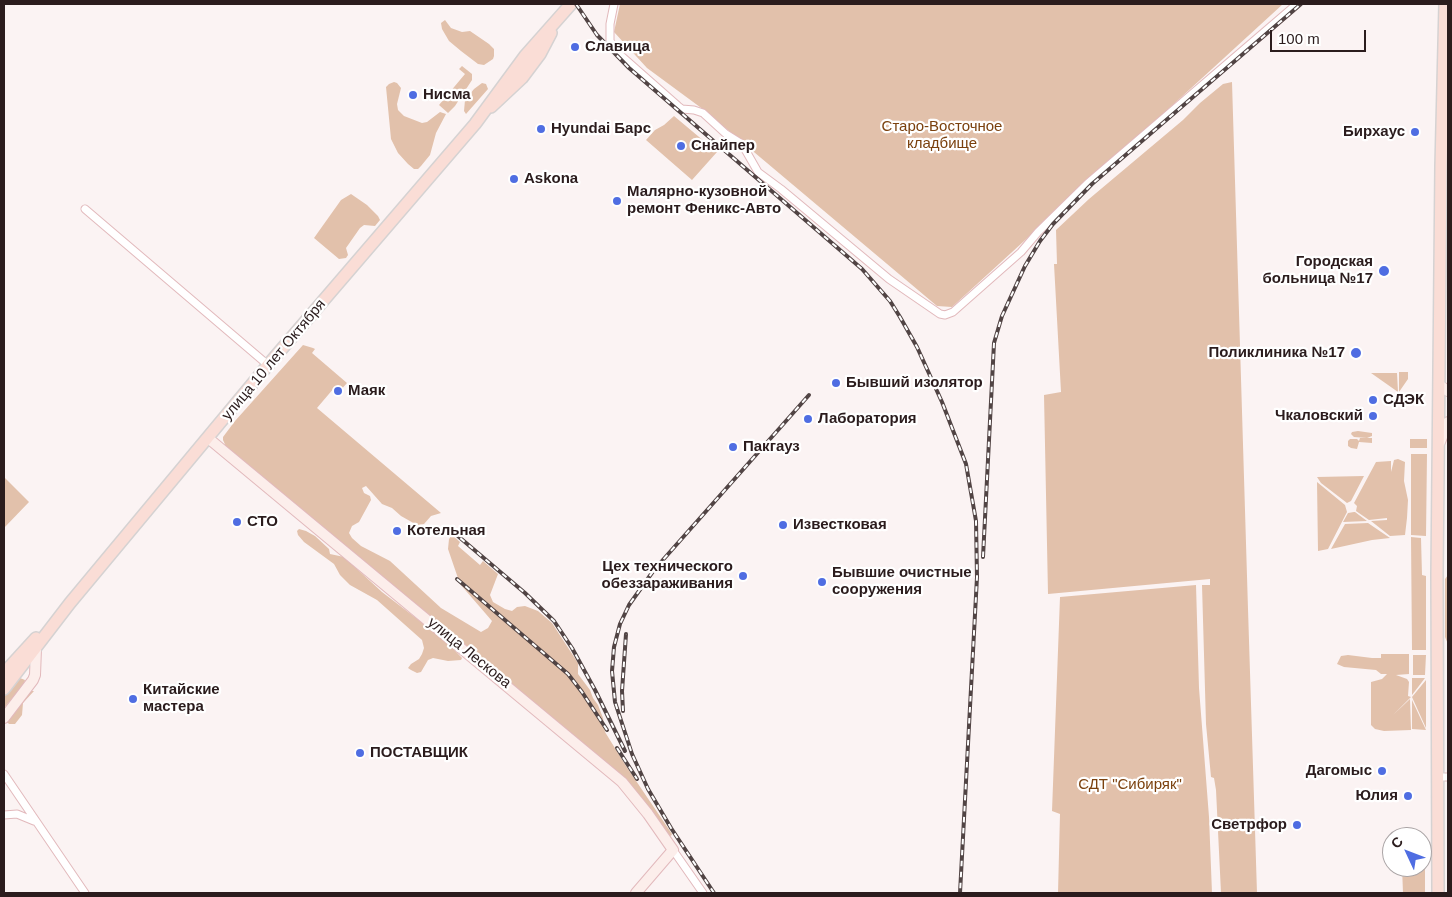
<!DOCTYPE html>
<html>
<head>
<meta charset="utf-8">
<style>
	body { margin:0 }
	#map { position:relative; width:1452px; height:897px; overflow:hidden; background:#fbf3f3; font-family:Helvetica,sans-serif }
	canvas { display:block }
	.frame { position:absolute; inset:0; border:5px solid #2b1c1d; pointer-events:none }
	.north { position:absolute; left:1382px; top:827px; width:50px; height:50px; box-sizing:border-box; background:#fff; border:1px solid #aaa4a5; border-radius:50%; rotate:313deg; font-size:14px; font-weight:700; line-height:20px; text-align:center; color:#2b1c1d }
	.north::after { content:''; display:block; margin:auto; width:18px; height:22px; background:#4f6de2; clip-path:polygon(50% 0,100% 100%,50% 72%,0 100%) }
	.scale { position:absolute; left:1270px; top:30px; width:96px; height:22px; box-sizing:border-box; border:2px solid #2b1c1d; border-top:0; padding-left:6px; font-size:15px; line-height:18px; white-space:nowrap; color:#2b1c1d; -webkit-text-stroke:4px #fff; paint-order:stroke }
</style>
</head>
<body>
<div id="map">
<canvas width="1452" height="897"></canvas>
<div class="frame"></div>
<div class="north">С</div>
<div class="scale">100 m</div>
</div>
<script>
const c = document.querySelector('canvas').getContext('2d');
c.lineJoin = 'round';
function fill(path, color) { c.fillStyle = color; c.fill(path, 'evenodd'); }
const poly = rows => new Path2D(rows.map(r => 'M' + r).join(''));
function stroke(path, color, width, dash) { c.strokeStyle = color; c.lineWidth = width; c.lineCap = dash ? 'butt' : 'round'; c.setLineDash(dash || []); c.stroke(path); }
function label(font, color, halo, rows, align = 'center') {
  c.font = font + ' Helvetica,sans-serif'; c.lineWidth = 4.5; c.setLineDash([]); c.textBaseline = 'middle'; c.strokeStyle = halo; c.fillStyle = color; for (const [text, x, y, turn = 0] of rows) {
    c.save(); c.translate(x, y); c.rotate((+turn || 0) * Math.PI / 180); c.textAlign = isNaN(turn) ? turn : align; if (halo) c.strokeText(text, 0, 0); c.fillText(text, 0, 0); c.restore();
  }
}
const green = poly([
	[620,4,1283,4,952,307,937,306,704,110,647,68,614,32],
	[445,20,451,28,462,32,470,31,489,44,494,49,494,56,493,59,484,65,478,64,461,51,449,41,442,29,441,23],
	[462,66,472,74,472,80,455,106,448,113,439,105,465,74,459,69],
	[394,82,397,83,401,88,397,104,398,110,404,116,422,123,427,122,440,112,446,114,436,133,430,155,421,166,418,169,414,169,408,164,398,153,391,139,386,87,389,84],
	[1232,82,1248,609,1257,893,1221,893,1216,790,1214,778,1211,777,1206,724,1202,585,1210,585,1210,579,1048,594,1044,395,1061,392,1054,264,1057,264,1056,230,1089,199,1183,120,1200,103,1223,84],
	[482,83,486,84,488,89,466,114,464,111,465,100,474,89],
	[674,116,717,152,692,180,646,140,655,130,664,125],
	[351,194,367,205,378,216,380,220,375,226,364,225,360,228,346,248,348,255,346,258,339,259,314,238,341,200],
	[303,345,313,348,315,349,312,353,347,383,339,392,334,388,317,408,441,513,431,516,424,524,417,525,401,516,392,508,382,504,366,486,362,488,364,493,370,496,371,500,359,522,352,526,349,533,352,538,361,546,390,561,441,608,481,632,488,628,492,621,460,584,448,549,449,539,452,535,460,542,458,546,480,565,483,561,498,574,490,595,493,602,505,609,512,611,517,607,525,606,538,611,552,623,578,663,578,674,590,690,593,698,598,705,603,718,605,732,626,766,672,834,671,836,666,834,647,808,228,451,223,440,223,437,235,421],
	[1399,372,1408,372,1408,379,1399,392],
	[1371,373,1397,373,1398,392],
	[1358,431,1372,433,1372,436,1367,438,1372,438,1372,443,1359,442,1357,449,1351,448,1348,446,1348,441,1350,439,1357,439,1359,441,1360,438,1367,438,1354,437,1351,434,1352,432],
	[1410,439,1427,439,1427,448,1410,448],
	[1411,454,1427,454,1426,536,1411,535],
	[1398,459,1405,462,1404,481,1408,500,1407,518,1405,535,1390,536,1371,521,1387,520,1387,518,1369,520,1356,511,1357,506,1354,503,1376,462,1391,461,1391,472,1394,460],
	[1364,476,1351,501,1347,503,1321,483,1317,477],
	[4,477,29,502,4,528],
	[1317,482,1345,505,1347,512,1328,549,1318,551],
	[1354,512,1355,512,1367,521,1343,522,1348,513],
	[1368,523,1390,538,1372,540,1331,549,1345,524],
	[299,529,306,531,315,536,329,549,330,554,344,557,382,592,446,641,462,658,461,660,448,661,433,658,428,660,421,672,417,673,411,670,408,668,411,664,419,659,422,654,424,648,422,640,377,600,350,585,340,575,334,564,304,542,298,535,297,531],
	[1411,537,1421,538,1422,575,1426,576,1426,650,1412,650],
	[1448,575,1448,644,1445,637,1445,579],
	[1196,585,1199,688,1209,817,1212,893,1058,893,1060,814,1052,811,1060,597],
	[1381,654,1409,654,1409,674,1396,675,1407,679,1409,682,1408,696,1411,697,1393,715,1410,699,1411,730,1384,731,1375,729,1371,725,1371,682,1382,679,1387,674,1381,674,1376,670,1344,667,1337,664,1341,656,1348,655,1372,658,1381,658],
	[1413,655,1426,655,1425,675,1413,675],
	[20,678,25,680,24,684,4,708,4,696],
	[1412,678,1425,678,1412,695],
	[1426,680,1426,728,1412,697],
	[31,691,34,691,23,703,22,715,15,724,9,724,7,722],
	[1412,700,1426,730,1412,729],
	[1422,866,1425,866,1425,893,1403,893,1402,867,1422,867]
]);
const street = poly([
	[614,4,610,24,610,41,619,54,678,106,682,109,694,110,703,113,726,134,742,144,758,172,781,189,889,279,940,314,945,315,953,312,1021,252,1038,232,1087,184,1297,4],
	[85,209,268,365],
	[4,774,85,893],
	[1439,777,1448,777],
	[4,815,17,814,34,821],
	[673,850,703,893]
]);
const secondary = poly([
	[1439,385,1448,391],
	[208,438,622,782,648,814,673,850,636,893],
	[1440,442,1448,422],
	[4,718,33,680,35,675,36,649]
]);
const primary = poly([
	[491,107,522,78,540,54,551,33],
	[4,673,36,638],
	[4,689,70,603,268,365,475,124,525,56,571,4],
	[1438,893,1437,574,1441,166,1445,4]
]);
const rail = poly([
	[576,4,597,35,629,68,862,269,890,301,900,317,917,347,942,402,966,464,976,521,977,577,960,893],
	[452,531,525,593,554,621,572,648,595,690,625,751],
	[983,557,994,343,1002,316,1025,266,1040,241,1053,224,1092,184,1301,4],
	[457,579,568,674,582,692,607,730],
	[623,711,622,691,626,634],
	[617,748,637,779],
	[714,893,671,828,648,789,632,754,615,702,612,671,614,647,620,624,629,605,654,570,809,395]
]);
const markers = [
	[575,47,5,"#4f6de2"],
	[413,95,5,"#4f6de2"],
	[541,129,5,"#4f6de2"],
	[1415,132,5,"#4f6de2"],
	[681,146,5,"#4f6de2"],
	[514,179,5,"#4f6de2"],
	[617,201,5,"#4f6de2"],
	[1384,271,6,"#4f6de2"],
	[1356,353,6,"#4f6de2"],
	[836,383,5,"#4f6de2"],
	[338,391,5,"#4f6de2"],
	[1373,400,5,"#4f6de2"],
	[1373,416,5,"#4f6de2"],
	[808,419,5,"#4f6de2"],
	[733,447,5,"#4f6de2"],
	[237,522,5,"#4f6de2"],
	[783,525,5,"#4f6de2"],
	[397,531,5,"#4f6de2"],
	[743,576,5,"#4f6de2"],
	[822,582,5,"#4f6de2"],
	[133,699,5,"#4f6de2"],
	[360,753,5,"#4f6de2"],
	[1382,771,5,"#4f6de2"],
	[1408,796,5,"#4f6de2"],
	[1297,825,5,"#4f6de2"]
];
const poiNames = [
	["Славица",585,47],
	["Нисма",423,95],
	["Hyundai Барс",551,129],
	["Бирхаус",1405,132,"right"],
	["Снайпер",691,146],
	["Askona",524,179],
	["Малярно-кузовной",627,192],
	["ремонт Феникс-Авто",627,209],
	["Городская",1373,262,"right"],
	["больница №17",1373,279,"right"],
	["Поликлиника №17",1345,353,"right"],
	["Бывший изолятор",846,383],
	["Маяк",348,391],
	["СДЭК",1383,400],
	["Чкаловский",1363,416,"right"],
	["Лаборатория",818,419],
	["Пакгауз",743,447],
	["СТО",247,522],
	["Известковая",793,525],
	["Котельная",407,531],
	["Цех технического",733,567,"right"],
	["обеззараживания",733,584,"right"],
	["Бывшие очистные",832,573],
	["сооружения",832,590],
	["Китайские",143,690],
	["мастера",143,707],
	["ПОСТАВЩИК",370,753],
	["Дагомыс",1372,771,"right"],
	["Юлия",1398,796,"right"],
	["Светрфор",1287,825,"right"]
];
const parkNames = [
	["Старо-Восточное",942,127],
	["кладбище",942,144],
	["СДТ \"Сибиряк\"",1130,785]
];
const streetNames = [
	["улица 10 лет Октября",274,360,-50],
	["улица Лескова",469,653,39]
];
fill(green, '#e2c1ab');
stroke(street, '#e2b9bc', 9);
stroke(secondary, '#e2b9bc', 12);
stroke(primary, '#d5d2d2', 14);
stroke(street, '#fff', 7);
stroke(secondary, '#fceeeb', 10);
stroke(primary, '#faddd6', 11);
stroke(rail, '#514444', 4);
stroke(rail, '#fff', 2, [5.5]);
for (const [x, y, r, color] of markers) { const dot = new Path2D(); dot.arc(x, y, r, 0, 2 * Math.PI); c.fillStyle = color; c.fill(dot); stroke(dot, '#fff', 2); }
label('bold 15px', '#2b1c1d', '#fff', poiNames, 'left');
label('15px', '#7b410e', '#fff', parkNames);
label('15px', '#2b1c1d', '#fff', streetNames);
</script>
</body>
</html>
